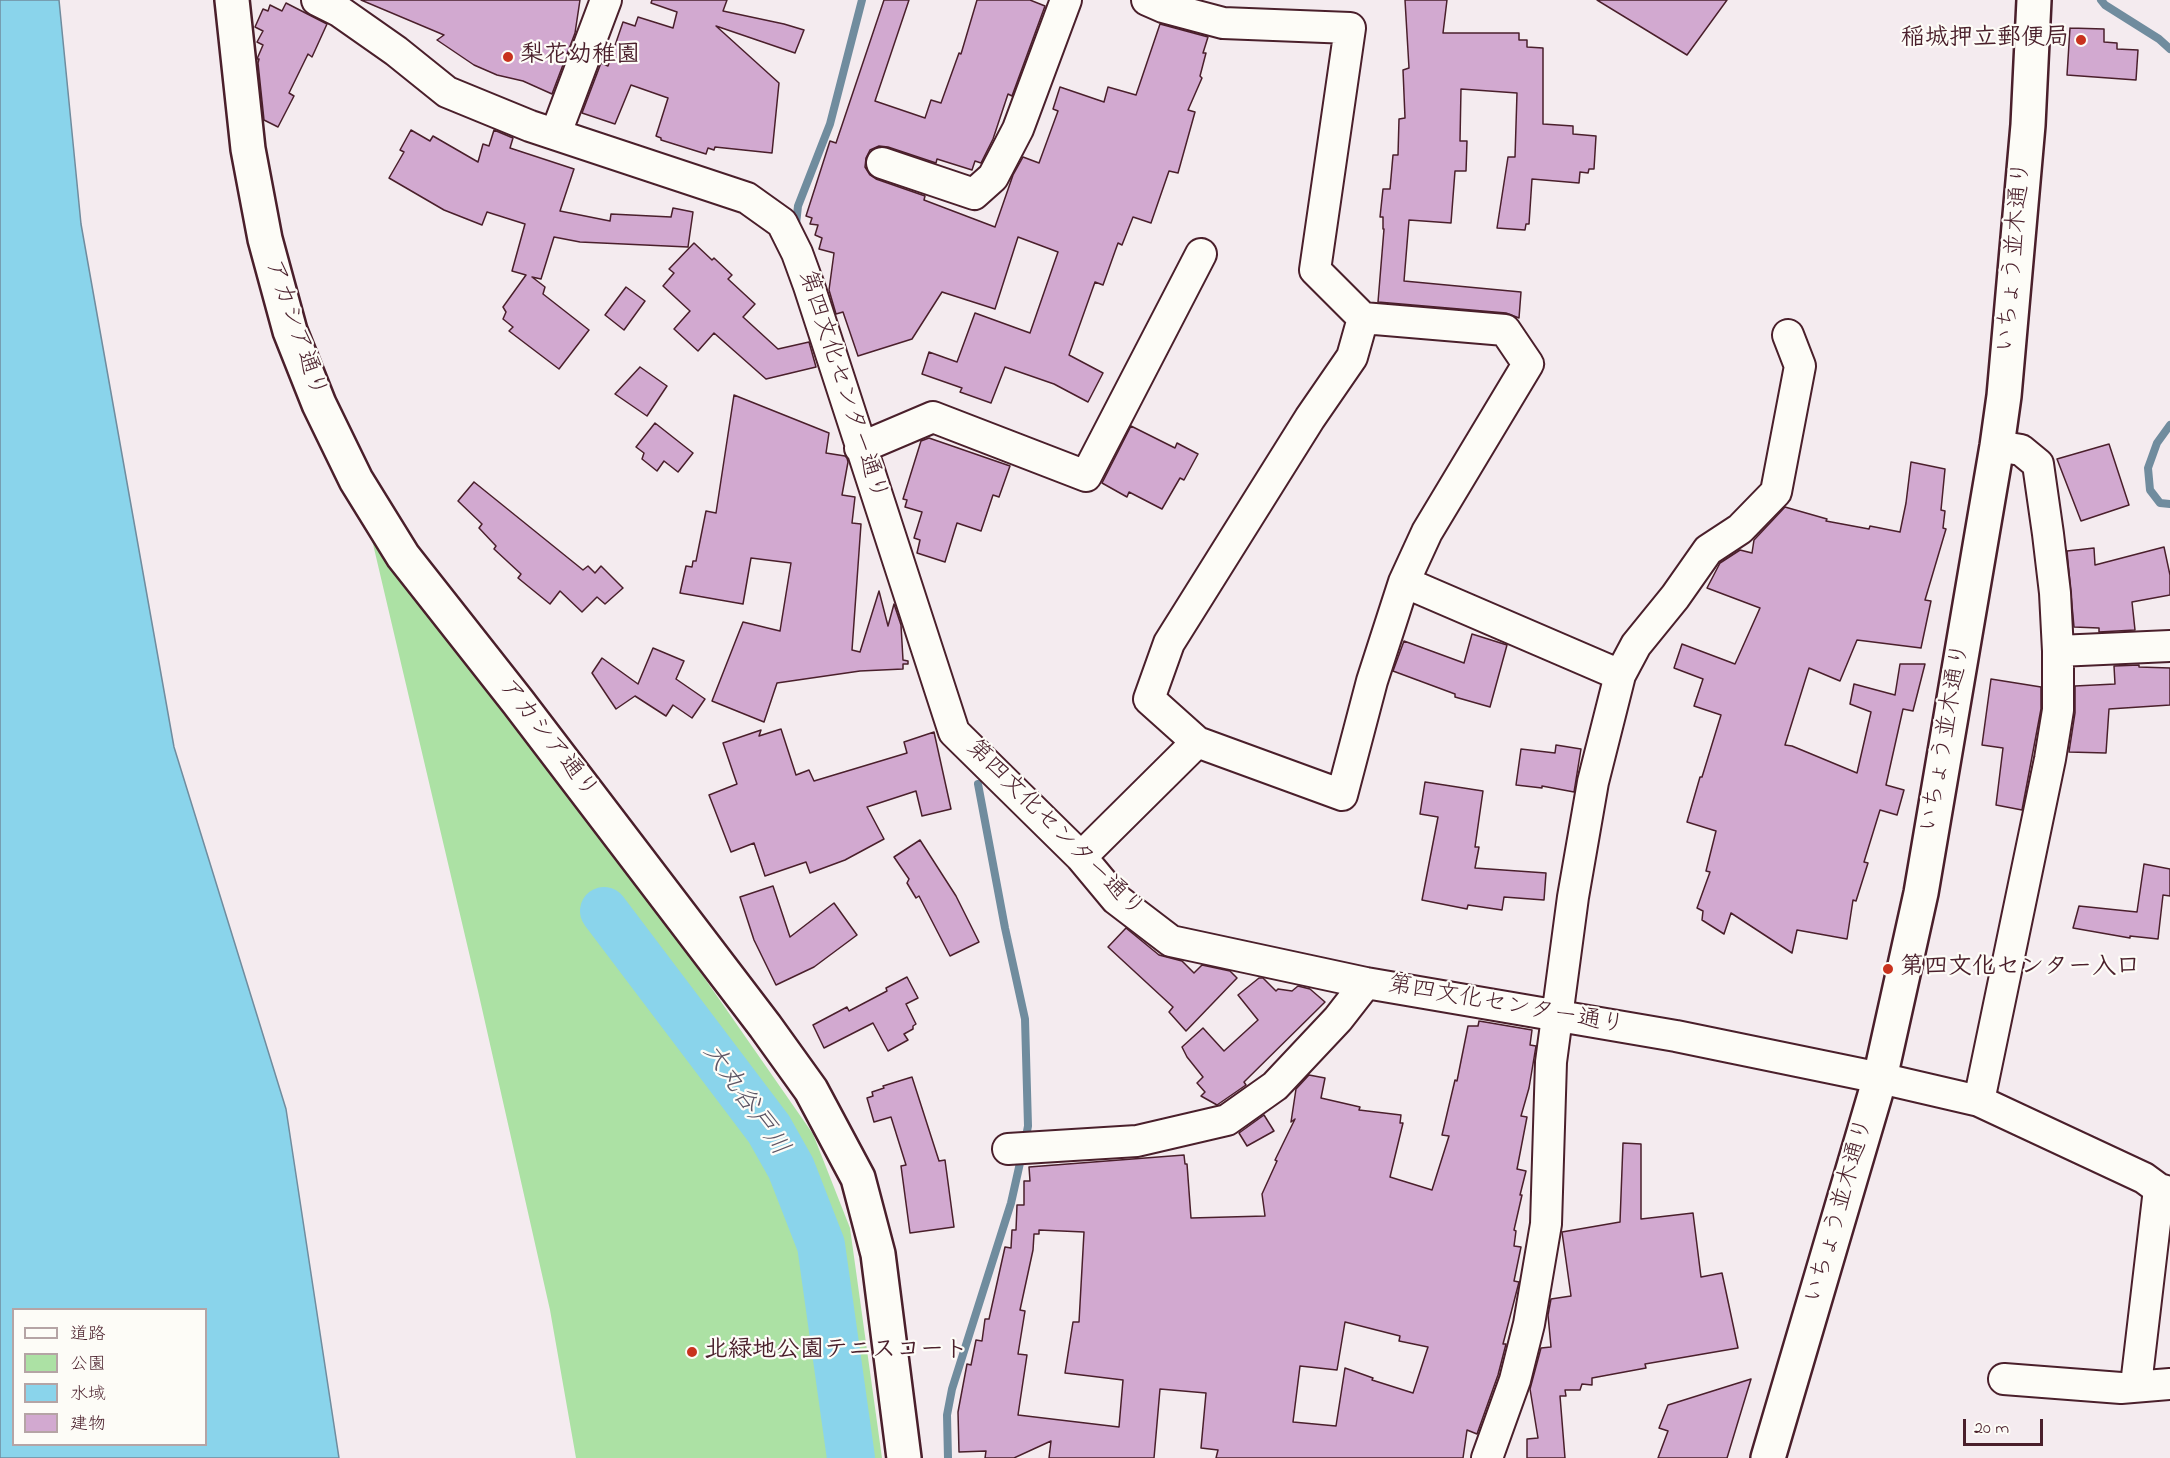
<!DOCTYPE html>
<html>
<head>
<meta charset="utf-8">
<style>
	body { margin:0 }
	#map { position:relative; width:2170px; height:1458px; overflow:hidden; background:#f4ebef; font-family:"Indie Flower","Klee One",sans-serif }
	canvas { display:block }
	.legend { position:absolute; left:12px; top:1308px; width:195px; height:138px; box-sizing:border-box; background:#fdfcf7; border:2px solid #b5a4a5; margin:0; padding:8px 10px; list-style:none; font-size:18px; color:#4a1f2b }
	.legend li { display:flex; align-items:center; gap:12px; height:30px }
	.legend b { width:30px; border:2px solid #b5a4a5 }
	.scale { position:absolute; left:1963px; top:1419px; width:80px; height:27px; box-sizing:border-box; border:3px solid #4a1f2b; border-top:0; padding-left:8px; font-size:18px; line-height:21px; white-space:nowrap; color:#4a1f2b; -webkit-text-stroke:4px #fdfcf7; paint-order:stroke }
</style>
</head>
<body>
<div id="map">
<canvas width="2170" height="1458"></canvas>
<ul class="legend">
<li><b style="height:8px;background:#fdfcf7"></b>道路</li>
<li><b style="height:16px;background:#ace1a4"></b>公園</li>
<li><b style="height:16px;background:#8ad4eb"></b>水域</li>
<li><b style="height:16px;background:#d2a9d0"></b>建物</li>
</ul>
<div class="scale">20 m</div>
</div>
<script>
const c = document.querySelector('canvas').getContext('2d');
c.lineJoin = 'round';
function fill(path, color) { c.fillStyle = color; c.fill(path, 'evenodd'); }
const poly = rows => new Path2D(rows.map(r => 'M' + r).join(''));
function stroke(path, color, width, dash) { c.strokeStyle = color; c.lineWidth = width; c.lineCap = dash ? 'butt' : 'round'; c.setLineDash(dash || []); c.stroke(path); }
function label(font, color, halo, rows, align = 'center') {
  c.font = font + ' "Indie Flower","Klee One",sans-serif'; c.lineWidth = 4.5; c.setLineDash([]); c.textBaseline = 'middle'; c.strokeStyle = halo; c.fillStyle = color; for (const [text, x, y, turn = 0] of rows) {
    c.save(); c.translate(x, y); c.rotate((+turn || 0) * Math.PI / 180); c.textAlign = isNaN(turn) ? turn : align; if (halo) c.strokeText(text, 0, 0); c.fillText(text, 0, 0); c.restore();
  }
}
const green = poly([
	[369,527,653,904,813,1134,850,1228,882,1458,576,1458,550,1310,478,991]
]);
const water = poly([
	[0,0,59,0,81,224,174,747,286,1109,339,1458,0,1458,0,0],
	[14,1310,206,1310,206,1444,14,1444,14,1310]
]);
const stream = poly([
	[2101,0,2105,5,2159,39,2170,49],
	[798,229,796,224,798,206,830,124,862,0],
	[2170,425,2157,443,2148,468,2150,490,2160,503,2170,504],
	[978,784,1005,928,1025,1019,1028,1126,1025,1142],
	[948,1458,947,1415,952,1389,1011,1203,1022,1154]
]);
const river = poly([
	[604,911,769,1129,791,1168,821,1245,851,1458]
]);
const building = poly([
	[361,0,580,0,575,33,552,94,523,81,497,75,474,65,437,40,444,35,361,0],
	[652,0,727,0,723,11,784,24,804,30,795,53,716,26,779,83,772,153,715,147,714,150,708,148,706,154,661,140,661,138,656,136,668,98,631,85,615,124,582,113,601,63,608,66,623,22,635,26,638,17,673,28,677,12,651,3,652,0],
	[884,0,909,0,875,101,925,118,931,100,941,103,959,53,961,54,977,0,1030,0,1045,6,1012,96,1008,94,993,139,981,163,975,161,972,170,937,159,936,163,888,147,879,146,870,150,866,158,865,167,870,175,876,179,925,196,924,200,995,227,1013,175,1023,157,1039,163,1058,111,1053,109,1060,87,1104,102,1108,87,1136,95,1160,24,1208,37,1203,53,1206,53,1200,76,1202,78,1188,110,1195,112,1178,173,1169,171,1151,223,1133,217,1122,245,1118,243,1103,285,1095,282,1069,355,1103,373,1088,402,1054,384,1005,367,991,403,960,392,962,388,922,374,929,352,957,362,975,313,1030,333,1058,252,1018,237,995,309,942,292,912,339,858,356,843,312,836,314,829,290,834,253,819,249,822,238,815,235,818,225,810,224,812,218,806,216,830,141,836,143,884,0],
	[1405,0,1447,0,1443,33,1519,33,1519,40,1527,40,1527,47,1543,48,1543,124,1573,126,1573,134,1596,136,1594,169,1589,169,1588,173,1580,172,1579,183,1532,179,1529,224,1526,224,1525,230,1497,228,1508,157,1515,157,1517,93,1461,89,1460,141,1467,141,1466,171,1455,171,1451,223,1409,220,1404,281,1521,292,1519,318,1506,313,1378,302,1384,229,1383,229,1383,217,1380,217,1383,189,1390,189,1393,155,1398,155,1399,119,1405,118,1403,70,1409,68,1405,0],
	[1597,0,1727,0,1687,55,1597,0],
	[286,3,327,24,312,57,308,54,289,93,294,96,278,127,264,120,258,63,259,59,257,59,263,45,257,42,263,31,255,27,263,9,268,11,270,5,282,11,286,3],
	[2070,28,2104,29,2104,42,2117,43,2117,49,2138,50,2136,80,2067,75,2070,28],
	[411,130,430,141,433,136,478,162,483,144,489,146,494,130,513,138,510,148,574,169,560,211,610,221,611,214,671,217,673,208,693,212,688,247,580,242,554,237,541,279,532,277,545,287,543,294,589,330,559,369,509,331,513,327,503,319,506,312,503,307,526,275,512,271,525,224,487,212,482,225,444,210,389,178,404,152,400,150,411,130],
	[694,243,712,260,714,258,732,275,728,279,755,304,743,317,778,349,809,342,816,367,766,379,714,333,698,351,674,329,690,311,663,286,674,273,669,269,694,243],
	[626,287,645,301,624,330,605,315,626,287],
	[640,367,667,386,647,416,615,394,640,367],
	[734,395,829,433,826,453,845,456,847,458,848,462,842,495,855,497,852,523,861,524,852,650,860,652,879,591,888,626,894,604,901,625,903,660,908,661,908,664,903,664,903,669,860,671,777,683,764,722,712,701,743,622,780,631,791,563,751,558,743,604,680,593,686,566,692,567,693,561,696,561,706,511,716,513,734,395],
	[655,423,693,453,678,472,664,461,657,471,642,459,644,453,636,447,655,423],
	[1131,426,1175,448,1177,443,1198,454,1184,480,1180,478,1162,509,1129,492,1127,497,1102,483,1131,426],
	[929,438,1010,466,999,497,993,495,981,531,957,523,945,562,917,553,920,540,914,538,922,512,905,507,907,500,903,499,921,441,929,438],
	[2109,444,2129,505,2081,521,2057,459,2109,444],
	[1911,462,1945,469,1941,510,1945,511,1943,528,1946,529,1925,600,1931,601,1921,648,1857,640,1840,681,1809,668,1785,745,1792,746,1857,773,1871,712,1850,704,1854,684,1895,695,1900,664,1925,664,1913,711,1903,709,1886,785,1904,790,1897,815,1880,810,1864,862,1868,863,1856,901,1853,900,1847,939,1797,930,1792,953,1731,913,1724,934,1702,920,1703,911,1697,908,1710,872,1706,871,1716,831,1687,822,1700,777,1702,777,1721,715,1694,706,1703,679,1674,668,1682,644,1735,664,1760,608,1707,588,1720,563,1740,550,1752,553,1754,540,1785,507,1827,519,1826,521,1869,529,1870,526,1900,532,1906,503,1911,462],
	[474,482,583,570,588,566,595,573,601,566,623,588,605,604,597,597,582,612,560,591,550,604,518,578,521,574,494,549,496,546,479,528,482,524,458,501,474,482],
	[2164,547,2170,575,2170,595,2132,602,2135,630,2099,632,2099,628,2074,627,2067,551,2094,548,2095,565,2164,547],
	[1472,634,1507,645,1490,707,1455,697,1455,694,1393,671,1404,641,1464,663,1472,634],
	[653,648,684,661,676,679,705,699,692,718,673,705,666,716,635,696,616,709,592,673,602,658,638,684,653,648],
	[2139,665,2139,667,2170,668,2170,705,2109,709,2106,753,2069,752,2075,713,2075,686,2115,684,2114,666,2139,665],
	[1991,679,2041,687,2041,709,2022,810,1996,805,2003,748,1982,745,1991,679],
	[781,729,796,775,809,770,814,781,907,753,904,742,934,732,951,809,922,816,916,791,867,807,884,839,845,860,810,873,806,862,765,876,754,843,731,852,709,795,737,784,723,743,761,730,759,736,781,729],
	[1556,745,1581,749,1574,792,1542,786,1542,788,1516,785,1521,749,1555,753,1556,745],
	[1425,782,1483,791,1475,847,1479,847,1475,868,1546,873,1544,900,1504,897,1502,910,1468,905,1467,909,1422,900,1438,817,1420,814,1425,782],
	[920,840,956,896,979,942,950,956,919,896,916,898,907,883,909,879,894,857,920,840],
	[2144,864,2170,869,2170,896,2163,895,2158,939,2130,936,2130,938,2073,928,2079,906,2137,912,2144,864],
	[773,886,790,937,834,903,857,935,814,967,776,985,754,940,740,897,773,886],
	[1126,928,1159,955,1182,961,1194,973,1202,965,1230,971,1237,978,1186,1031,1169,1012,1173,1007,1108,947,1126,928],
	[907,977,918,998,906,1004,916,1024,913,1026,913,1029,904,1034,908,1040,888,1051,873,1023,824,1048,813,1025,847,1007,849,1011,887,991,886,988,907,977],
	[1259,978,1263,978,1276,991,1278,989,1292,991,1298,986,1310,989,1325,1002,1244,1082,1246,1085,1217,1105,1201,1096,1205,1092,1197,1083,1203,1077,1187,1057,1182,1047,1203,1028,1224,1051,1258,1020,1238,995,1259,978],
	[1479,1021,1532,1030,1530,1045,1536,1046,1529,1088,1521,1116,1527,1117,1517,1169,1526,1171,1520,1195,1522,1195,1514,1230,1516,1231,1514,1246,1521,1247,1514,1281,1519,1282,1503,1344,1506,1344,1498,1375,1477,1434,1467,1430,1463,1458,1216,1458,1218,1450,1201,1448,1206,1393,1160,1389,1154,1458,1049,1458,1051,1441,1014,1458,985,1458,986,1451,959,1452,958,1412,967,1364,971,1365,976,1340,982,1341,985,1319,989,1319,1005,1247,1011,1248,1012,1230,1016,1230,1017,1205,1024,1205,1024,1181,1030,1181,1029,1167,1184,1155,1185,1164,1187,1164,1191,1218,1265,1216,1262,1194,1277,1161,1275,1160,1295,1119,1291,1122,1296,1089,1309,1075,1325,1078,1321,1098,1360,1107,1359,1110,1401,1115,1400,1123,1403,1123,1390,1177,1432,1190,1449,1136,1442,1135,1455,1080,1457,1081,1468,1026,1478,1026,1479,1021],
	[1039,1230,1084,1232,1079,1322,1073,1322,1065,1373,1123,1380,1119,1427,1018,1415,1027,1355,1018,1354,1025,1311,1020,1310,1033,1250,1034,1234,1039,1234,1039,1230],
	[1345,1322,1400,1336,1399,1341,1428,1347,1413,1393,1372,1380,1373,1378,1345,1368,1336,1426,1293,1422,1300,1366,1337,1370,1345,1322],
	[912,1077,939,1161,945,1160,954,1227,910,1233,901,1166,906,1165,891,1117,874,1122,867,1098,873,1096,872,1092,884,1088,883,1086,912,1077],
	[1264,1115,1274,1131,1247,1146,1239,1133,1264,1115],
	[1623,1143,1641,1144,1641,1219,1693,1213,1701,1277,1722,1273,1738,1348,1645,1364,1646,1368,1592,1378,1592,1385,1582,1384,1580,1390,1565,1390,1566,1396,1560,1396,1565,1458,1527,1458,1527,1439,1538,1438,1530,1389,1541,1348,1551,1347,1548,1315,1551,1299,1571,1296,1562,1232,1620,1222,1623,1143],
	[1751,1379,1727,1458,1658,1458,1668,1431,1659,1428,1668,1405,1751,1379]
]);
const street = poly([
	[317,0,339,11,396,51,447,92,530,126,747,198,782,223,797,253,809,286,954,732,1081,857,1116,899,1171,941,1366,983,1676,1036,1880,1078,1979,1101,2144,1178,2159,1189,2170,1192],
	[1147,0,1163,7,1223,23,1350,28,1315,270,1363,318],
	[556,133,606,0],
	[882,163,974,194,993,177,1018,129,1066,0],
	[1363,318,1505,330,1528,364,1427,532,1404,582,1372,681,1342,795,1197,742,1149,699,1169,643,1310,418,1352,357,1363,318],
	[860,448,933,417,1086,476,1201,254],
	[1404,582,1620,675],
	[2058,651,2170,646],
	[1081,857,1197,742],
	[1979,1101,2050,759,2058,710,2058,651,2055,593,2048,534,2038,464,2021,450,1997,446],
	[1008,1149,1137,1141,1227,1120,1275,1086,1338,1019,1366,983],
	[2004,1379,2121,1388,2170,1384],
	[2136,1385,2159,1189],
	[1487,1458,1515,1380,1529,1324,1546,1224,1551,1062,1573,897,1593,782,1620,675,1636,645,1675,597,1708,550,1740,529,1776,492,1800,366,1788,335]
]);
const secondary = poly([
	[232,0,248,149,265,239,290,331,319,404,356,480,403,556,518,702,765,1026,811,1090,858,1178,878,1254,904,1458],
	[1768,1458,1880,1078,1921,893,1997,446,2004,396,2028,125,2034,0]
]);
const markers = [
	[2081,40,6,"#c8321e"],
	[508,57,6,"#c8321e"],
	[1888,969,6,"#c8321e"],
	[692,1352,6,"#c8321e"]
];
const poiNames = [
	["稲城押立郵便局",2069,40,"right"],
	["梨花幼稚園",520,57],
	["第四文化センター入口",1900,969],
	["北緑地公園テニスコート",704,1352]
];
const streetNames = [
	["いちょう並木通り",2016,257,-85],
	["アカシア通り",294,329,71],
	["第四文化センター通り",841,386,72],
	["いちょう並木通り",1947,738,-80],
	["アカシア通り",547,740,52],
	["第四文化センター通り",1054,830,45],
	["第四文化センター通り",1506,1007,10],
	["いちょう並木通り",1841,1211,-74]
];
const waterNames = [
	["大丸谷戸川",744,1101,55]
];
fill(green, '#ace1a4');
fill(water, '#8ad4eb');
stroke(water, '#708c9e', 1.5);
stroke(stream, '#708c9e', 8);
stroke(river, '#8ad4eb', 48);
fill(building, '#d2a9d0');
stroke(building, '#4a1f2b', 1.5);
stroke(street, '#4a1f2b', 34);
stroke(secondary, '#4a1f2b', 38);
stroke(street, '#fdfcf7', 30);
stroke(secondary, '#fdfcf7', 33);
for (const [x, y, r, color] of markers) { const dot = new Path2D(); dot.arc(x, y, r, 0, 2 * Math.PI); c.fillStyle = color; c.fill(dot); stroke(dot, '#fdfcf7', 2); }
label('bold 24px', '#4a1f2b', '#fdfcf7', poiNames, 'left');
label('24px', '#4a1f2b', '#fdfcf7', streetNames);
label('italic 26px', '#5d5565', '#fdfcf7', waterNames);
</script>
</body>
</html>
